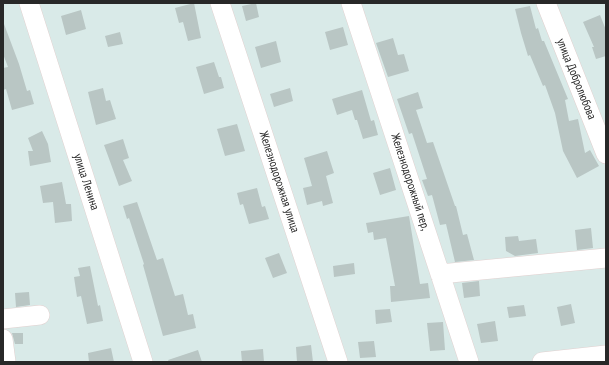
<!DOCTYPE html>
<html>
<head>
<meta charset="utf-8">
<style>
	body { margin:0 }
	#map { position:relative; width:609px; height:365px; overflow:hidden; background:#d9eae8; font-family:"PT Sans Narrow",sans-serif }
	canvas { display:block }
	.frame { position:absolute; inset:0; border:4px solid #282828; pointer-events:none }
</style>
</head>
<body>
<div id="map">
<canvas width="609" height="365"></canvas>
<div class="frame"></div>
</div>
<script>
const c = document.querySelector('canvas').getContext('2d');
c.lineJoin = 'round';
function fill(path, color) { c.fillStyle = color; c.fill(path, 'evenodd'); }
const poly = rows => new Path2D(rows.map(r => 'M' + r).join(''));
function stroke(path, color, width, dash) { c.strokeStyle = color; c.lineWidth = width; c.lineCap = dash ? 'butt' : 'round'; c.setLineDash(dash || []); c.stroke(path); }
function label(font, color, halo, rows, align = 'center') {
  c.font = font + ' "PT Sans Narrow",sans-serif'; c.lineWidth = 3.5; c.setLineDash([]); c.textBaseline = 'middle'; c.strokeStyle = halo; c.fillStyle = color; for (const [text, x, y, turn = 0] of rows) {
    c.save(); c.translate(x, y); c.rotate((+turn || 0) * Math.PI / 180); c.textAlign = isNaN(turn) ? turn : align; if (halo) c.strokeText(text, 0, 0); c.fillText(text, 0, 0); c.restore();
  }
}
const building = poly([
	[194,3,201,38,188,41,183,22,179,23,175,8],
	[256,3,259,17,246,21,242,6],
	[530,6,536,29,538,28,542,41,544,41,568,99,565,100,569,121,578,119,585,153,590,150,599,166,577,178,563,151,555,113,545,85,543,86,530,55,528,56,521,33,515,9],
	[81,10,86,29,66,35,61,16],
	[600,15,606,30,606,56,596,59,592,47,594,47,583,22],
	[4,24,19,64,27,91,30,90,34,104,12,110,6,89,3,90,3,68,8,67,3,54],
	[343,27,348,45,330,50,325,32],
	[120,32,123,44,108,47,105,36],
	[393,38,398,55,404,54,409,71,388,77,376,43],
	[276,41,281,62,261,68,255,47],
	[214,62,219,77,221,77,224,88,204,94,196,67],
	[103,88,106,101,110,100,116,119,96,125,88,92],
	[290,88,293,101,274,107,270,94],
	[362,90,371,121,374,120,378,135,363,139,357,120,355,120,352,110,337,115,332,99],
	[418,92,423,108,416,110,427,143,433,142,455,206,456,206,463,235,467,234,474,260,455,262,446,224,440,225,432,195,428,196,422,180,427,179,412,133,409,134,397,99],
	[237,124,245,151,225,156,217,129],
	[42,131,48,144,51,162,30,166,28,151,33,151,28,138],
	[123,139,129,158,123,160,132,181,119,186,104,145],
	[327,151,334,173,326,176,333,203,323,206,322,201,307,205,303,188,312,186,304,158],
	[390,168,396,190,380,195,373,173],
	[62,182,66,204,71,204,72,221,55,223,53,202,43,203,40,186],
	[257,188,262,207,265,206,269,219,249,224,243,204,240,205,237,193],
	[137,202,157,260,163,258,175,296,183,294,188,315,193,314,196,328,163,336,143,265,144,264,129,218,127,219,123,206],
	[409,216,420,284,428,283,430,298,391,302,390,286,395,286,386,238,374,240,373,232,368,233,366,223],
	[591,228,593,248,577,250,575,230],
	[518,236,519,241,536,239,538,253,515,256,506,251,505,237],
	[279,253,287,273,273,278,265,258],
	[354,263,355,274,334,277,333,266],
	[90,266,98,306,100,305,103,321,87,324,81,296,77,297,74,277,80,276,78,268],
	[479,281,480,296,464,298,462,283],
	[29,292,30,305,16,307,15,293],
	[571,304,575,323,561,326,557,307],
	[524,305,526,316,509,318,507,307],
	[390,309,392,322,376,324,375,310],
	[495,321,498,341,481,343,477,324],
	[443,322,445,350,430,351,427,323],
	[12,333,23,333,23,344,15,344],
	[374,341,376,357,360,358,358,342],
	[311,345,313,362,297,362,296,347],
	[111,348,114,362,89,362,88,353],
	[263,349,264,362,242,362,241,351],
	[198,350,202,362,169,362,168,360]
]);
const minor = poly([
	[29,3,143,362],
	[220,3,338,362],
	[351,3,469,362],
	[546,3,606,154],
	[440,274,606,258],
	[3,319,40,315],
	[3,339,6,362],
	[542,362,606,355]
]);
const streetNames = [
	["улица Добролюбова",576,79,68],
	["улица Ленина",86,182,72],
	["Железнодорожная улица",279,182,72],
	["Железнодорожный пер,",410,182,72]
];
fill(building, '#b9c6c4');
stroke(minor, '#e1d0cf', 20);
stroke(minor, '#fff', 19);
label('12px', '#282828', '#fff', streetNames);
</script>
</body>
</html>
